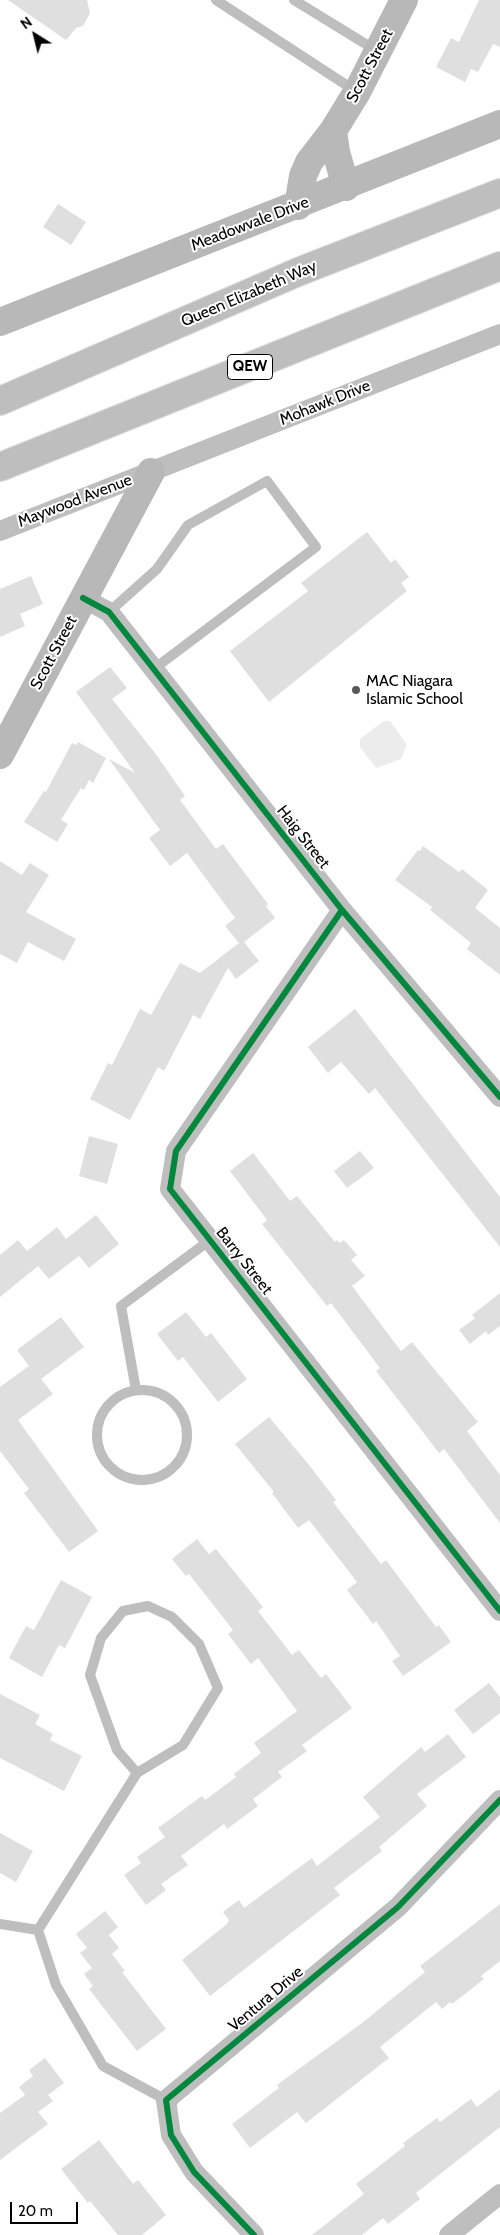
<!DOCTYPE html>
<html>
<head>
<meta charset="utf-8">
<style>
	body { margin:0 }
	#map { position:relative; width:500px; height:2235px; overflow:hidden; background:#fff; font-family:Cabin,sans-serif }
	canvas { display:block }
	.north { position:absolute; left:10px; top:10px; width:50px; height:50px; -webkit-text-stroke:4px #fff; paint-order:stroke; rotate:324deg; font-size:14px; font-weight:700; line-height:20px; text-align:center; color:#000 }
	.north::after { content:''; display:block; margin:auto; width:18px; height:22px; background:#000; clip-path:polygon(50% 0,100% 100%,50% 72%,0 100%) }
	.scale { position:absolute; left:10px; top:2202px; width:68px; height:22px; box-sizing:border-box; border:2px solid #000; border-top:0; padding-left:6px; font-size:15px; line-height:18px; white-space:nowrap; color:#000; -webkit-text-stroke:4px #fff; paint-order:stroke }
</style>
</head>
<body>
<div id="map">
<canvas width="500" height="2235"></canvas>
<div class="north">N</div>
<div class="scale">20 m</div>
</div>
<script>
const c = document.querySelector('canvas').getContext('2d');
c.lineJoin = 'round';
function fill(path, color) { c.fillStyle = color; c.fill(path, 'evenodd'); }
const poly = rows => new Path2D(rows.map(r => 'M' + r).join(''));
function stroke(path, color, width, dash) { c.strokeStyle = color; c.lineWidth = width; c.lineCap = dash ? 'butt' : 'round'; c.setLineDash(dash || []); c.stroke(path); }
function label(font, color, halo, rows, align = 'center') {
  c.font = font + ' Cabin,sans-serif'; c.lineWidth = 4; c.setLineDash([]); c.textBaseline = 'middle'; c.strokeStyle = halo; c.fillStyle = color; for (const [text, x, y, turn = 0] of rows) {
    c.save(); c.translate(x, y); c.rotate((+turn || 0) * Math.PI / 180); c.textAlign = isNaN(turn) ? turn : align; if (halo) c.strokeText(text, 0, 0); c.fillText(text, 0, 0); c.restore();
  }
}
const green = poly([
	[384,721,390,721,407,745,401,759,376,768,360,747,360,739]
]);
const building = poly([
	[8,0,87,0,90,13,83,26,76,28,66,40],
	[479,0,500,0,500,47,493,44,478,72,471,69,465,82,436,67,451,38,459,42],
	[58,204,86,222,71,245,43,227],
	[367,532,391,563,395,559,409,577,401,583,407,591,269,702,230,651,308,591,301,583],
	[31,576,43,604,20,614,25,626,0,637,0,589],
	[110,667,127,688,112,699,155,753,185,796,180,800,216,849,223,844,268,904,266,906,275,918,244,942,259,961,236,979,228,968,200,1019,193,1015,164,1071,158,1067,130,1120,90,1099,108,1063,112,1065,140,1009,151,1015,180,963,200,973,239,943,225,926,235,918,187,853,170,866,149,838,160,830,109,759,135,773,76,692],
	[78,742,106,758,93,783,89,780,84,790,81,788,61,820,68,824,57,842,24,822,44,791,46,792,72,743,76,745],
	[423,846,459,872,462,869,488,890,475,908,500,928,500,975,467,949,471,943,430,910,432,907,395,880,418,850,420,851],
	[0,861,22,875,30,863,49,875,26,912,76,939,64,961,28,942,17,963,0,954],
	[355,1009,500,1197,500,1247,375,1088,369,1094,341,1062,328,1073,308,1047],
	[89,1136,118,1144,107,1184,79,1176],
	[360,1151,374,1168,347,1188,334,1171],
	[253,1153,290,1201,297,1196,335,1242,337,1240,340,1243,344,1240,357,1255,351,1260,365,1276,352,1286,401,1351,412,1342,478,1422,467,1431,500,1475,500,1523,444,1449,439,1453,376,1371,380,1368,331,1303,327,1306,262,1224,267,1220,230,1171],
	[96,1215,119,1244,89,1268,79,1256,49,1279,38,1266,0,1297,0,1255,18,1240,27,1251,57,1227,66,1239],
	[500,1293,500,1326,488,1335,486,1331,470,1344,459,1330,475,1318,472,1315],
	[186,1312,206,1337,211,1333,247,1379,218,1402,183,1357,178,1361,157,1334],
	[61,1317,84,1347,41,1379,53,1394,18,1420,98,1531,69,1552,24,1493,29,1489,0,1451,0,1387,29,1366,17,1350],
	[269,1417,309,1465,336,1500,333,1502,381,1564,386,1560,436,1627,439,1625,451,1642,403,1676,392,1661,400,1656,376,1621,373,1624,347,1590,357,1582,309,1520,298,1528,272,1493,274,1492,235,1444],
	[197,1539,209,1554,216,1549,263,1607,258,1611,292,1655,299,1650,321,1678,326,1674,352,1708,302,1745,307,1751,278,1772,282,1777,253,1799,258,1806,227,1829,224,1824,181,1856,188,1865,161,1884,166,1890,146,1905,124,1875,141,1863,137,1857,165,1837,158,1828,202,1796,205,1800,236,1777,234,1774,261,1753,254,1743,297,1711,258,1658,251,1664,228,1634,233,1630,189,1574,186,1576,172,1559],
	[61,1580,92,1597,65,1648,59,1645,42,1677,9,1658,26,1626,34,1630],
	[489,1683,500,1697,500,1713,473,1734,454,1710],
	[0,1694,40,1715,35,1724,53,1734,50,1740,82,1756,64,1791,0,1758],
	[448,1734,466,1757,417,1794,427,1806,379,1847,382,1851,334,1888,340,1895,210,1996,182,1960,227,1924,229,1920,223,1912,239,1900,244,1908,312,1858,317,1866,380,1817,363,1797,421,1747,425,1752],
	[0,1833,33,1851,16,1882,0,1873],
	[500,1904,500,1961,481,1976,484,1979,452,2004,450,2002,442,2009,436,2002,380,2047,389,2058,306,2123,297,2112,250,2148,232,2124,279,2088,277,2085,362,2023,425,1972,420,1966],
	[105,1911,118,1927,109,1935,119,1948,112,1954,125,1971,122,1972,166,2029,137,2051,89,1989,93,1986,84,1974,92,1968,80,1953,87,1948,76,1934],
	[45,2058,64,2083,48,2095,53,2101,38,2112,48,2124,0,2160,0,2113,25,2095,19,2087,33,2076,29,2070],
	[500,2089,500,2127,416,2193,420,2199,388,2224,383,2218,362,2235,312,2235,364,2194,356,2184,405,2146,403,2143,437,2118,440,2122,471,2099,477,2107],
	[99,2140,133,2184,138,2180,166,2215,142,2235,118,2235,90,2201,88,2203,61,2169]
]);
const lane = poly([
	[216,0,357,92],
	[294,0,377,51],
	[109,612,157,569,188,525,267,481,316,547,155,668],
	'97 1435a45 45 0 1 1 90 0a45 45 0 1 1-90 0Z',
	[136,1390,121,1306,210,1240],
	[0,1924,38,1930],
	[38,1930,137,1773,183,1745,218,1688,199,1644,172,1617,148,1606,123,1611,101,1638,90,1675,117,1750,137,1773],
	[38,1930,56,1985,103,2066,166,2100]
]);
const street = poly([
	[0,531,500,334],
	[83,598,109,612,342,910,500,1097],
	[342,910,176,1151,170,1189,500,1611],
	[254,2235,194,2172,171,2135,166,2100,398,1907,500,1800],
	[449,2235,500,2194]
]);
const secondary = poly([
	[346,187,336,152,333,131,357,92,404,0],
	[298,206,303,176,309,162,333,131],
	[0,322,500,124],
	[0,755,151,472]
]);
const highway = poly([
	[0,401,298,272,500,193],
	[0,467,500,266]
]);
const cycleway = poly([
	[83,598,109,612,342,910,500,1097],
	[342,910,176,1151,170,1189,500,1611],
	[254,2235,194,2172,171,2135,166,2100,398,1907,500,1800]
]);
const markers = [
	[356,690,5,"#595959"]
];
const shields = [
	[250,367,45]
];
const shieldNames = [
	["QEW",250,367]
];
const streetNames = [
	["Scott Street",370,66,-62],
	["Meadowvale Drive",250,224,-21],
	["Queen Elizabeth Way",249,294,-23],
	["Mohawk Drive",325,403,-22],
	["Maywood Avenue",75,501,-21],
	["Scott Street",54,653,-62],
	["Haig Street",303,837,52],
	["Barry Street",244,1261,52],
	["Ventura Drive",266,1999,-40]
];
const poiNames = [
	["MAC Niagara",366,681],
	["Islamic School",366,699]
];
fill(green, '#ececec');
fill(building, '#dfdfdf');
stroke(highway, '#dbdbdb', 30);
stroke(lane, '#bebebe', 10);
stroke(street, '#bebebe', 20);
stroke(secondary, '#b8b8b8', 28);
stroke(highway, '#bebebe', 28);
stroke(cycleway, '#00873e', 6);
for (const [x, y, r, color] of markers) { const dot = new Path2D(); dot.arc(x, y, r, 0, 2 * Math.PI); c.fillStyle = color; c.fill(dot); stroke(dot, '#fff', 2); }
for (const [x, y, w] of shields) { const box = new Path2D(); box.roundRect(x - w / 2, y - 12.5, w, 25, 4); c.fillStyle = '#fff'; c.fill(box); stroke(box, '#000', 1); }
label('bold 15px', '#000', null, shieldNames);
label('16px', '#000', '#fff', streetNames);
label('16px', '#000', '#fff', poiNames, 'left');
</script>
</body>
</html>
